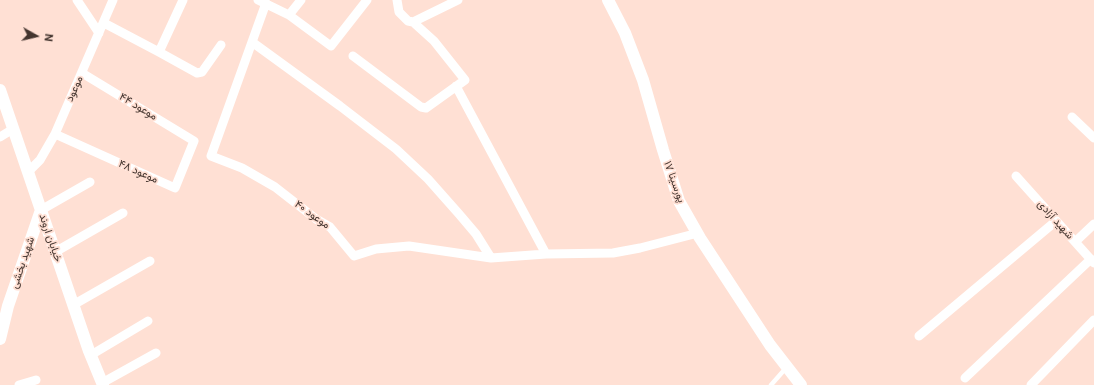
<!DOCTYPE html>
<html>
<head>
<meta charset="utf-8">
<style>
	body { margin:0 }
	#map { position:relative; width:1094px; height:385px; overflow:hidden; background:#ffe0d4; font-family:Roboto,sans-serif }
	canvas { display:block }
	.north { position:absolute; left:16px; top:16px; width:40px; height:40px; -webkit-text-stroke:3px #ffe0d4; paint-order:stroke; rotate:98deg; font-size:11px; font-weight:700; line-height:16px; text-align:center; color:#44352f }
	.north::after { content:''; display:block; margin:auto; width:14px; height:18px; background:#44352f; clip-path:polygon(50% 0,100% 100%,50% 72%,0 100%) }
</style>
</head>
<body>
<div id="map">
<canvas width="1094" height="385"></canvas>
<div class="north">N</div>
</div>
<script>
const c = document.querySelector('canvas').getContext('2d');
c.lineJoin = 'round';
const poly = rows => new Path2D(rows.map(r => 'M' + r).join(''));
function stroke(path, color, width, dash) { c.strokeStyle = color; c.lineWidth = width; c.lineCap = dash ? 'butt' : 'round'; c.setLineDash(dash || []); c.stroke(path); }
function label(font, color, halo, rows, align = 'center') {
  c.font = font + ' Roboto,Vazirmatn,sans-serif'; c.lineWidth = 3.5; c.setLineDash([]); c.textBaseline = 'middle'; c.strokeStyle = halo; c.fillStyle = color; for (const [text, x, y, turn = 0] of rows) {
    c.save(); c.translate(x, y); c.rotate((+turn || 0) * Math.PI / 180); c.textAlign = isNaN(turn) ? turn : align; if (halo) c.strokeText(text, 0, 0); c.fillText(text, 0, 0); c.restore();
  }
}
const service = poly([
	[771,385,786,368]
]);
const minor = poly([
	[77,0,99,33],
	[258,0,289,15,331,46,367,0],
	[397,0,399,12,408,21,413,22],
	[266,3,211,156,242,168,275,187,316,219,330,227,354,256,376,249,409,246,491,258,546,254,613,253,640,248,698,233],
	[289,15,301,0],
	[104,23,159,52,197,73,202,72,221,45],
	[252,42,340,106,396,149,428,179,459,214,476,234,491,258],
	[159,52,183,0],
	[353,56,421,107,426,108,465,80,434,41,413,22,458,0],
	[456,86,546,254],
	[1072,117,1094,138],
	[55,134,175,188,194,141,82,73],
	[0,137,13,129],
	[28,172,40,160,55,134,113,0],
	[1016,176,1094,263],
	[41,210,90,182],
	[1075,242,1094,224],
	[55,252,123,213],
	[73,305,150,261],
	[919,336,1056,221],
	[91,355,148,321],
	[965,378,1091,259],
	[102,383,156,353],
	[19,385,36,380],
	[1031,385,1094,320]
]);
const tertiary = poly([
	[608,0,625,33,643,80,663,150,679,201,700,238,770,345,801,385],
	[0,90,89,351,103,385],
	[0,339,8,306,41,210]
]);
const streetNames = [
	["موعود",75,89,-66],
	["موعود ۴۴",138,107,31],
	["موعود ۴۸",138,172,24],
	["پورسینا ۱۷",674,182,70],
	["موعود ۴۰",312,215,36],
	["شهید آزادی",1055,220,48],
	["خیابان اروند",50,238,71],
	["شهید بخشی",23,263,-71]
];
stroke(service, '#fff', 4.5);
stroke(minor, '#fff', 9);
stroke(tertiary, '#fff', 12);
label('11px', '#44352f', '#ffe0d4', streetNames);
</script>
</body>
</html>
